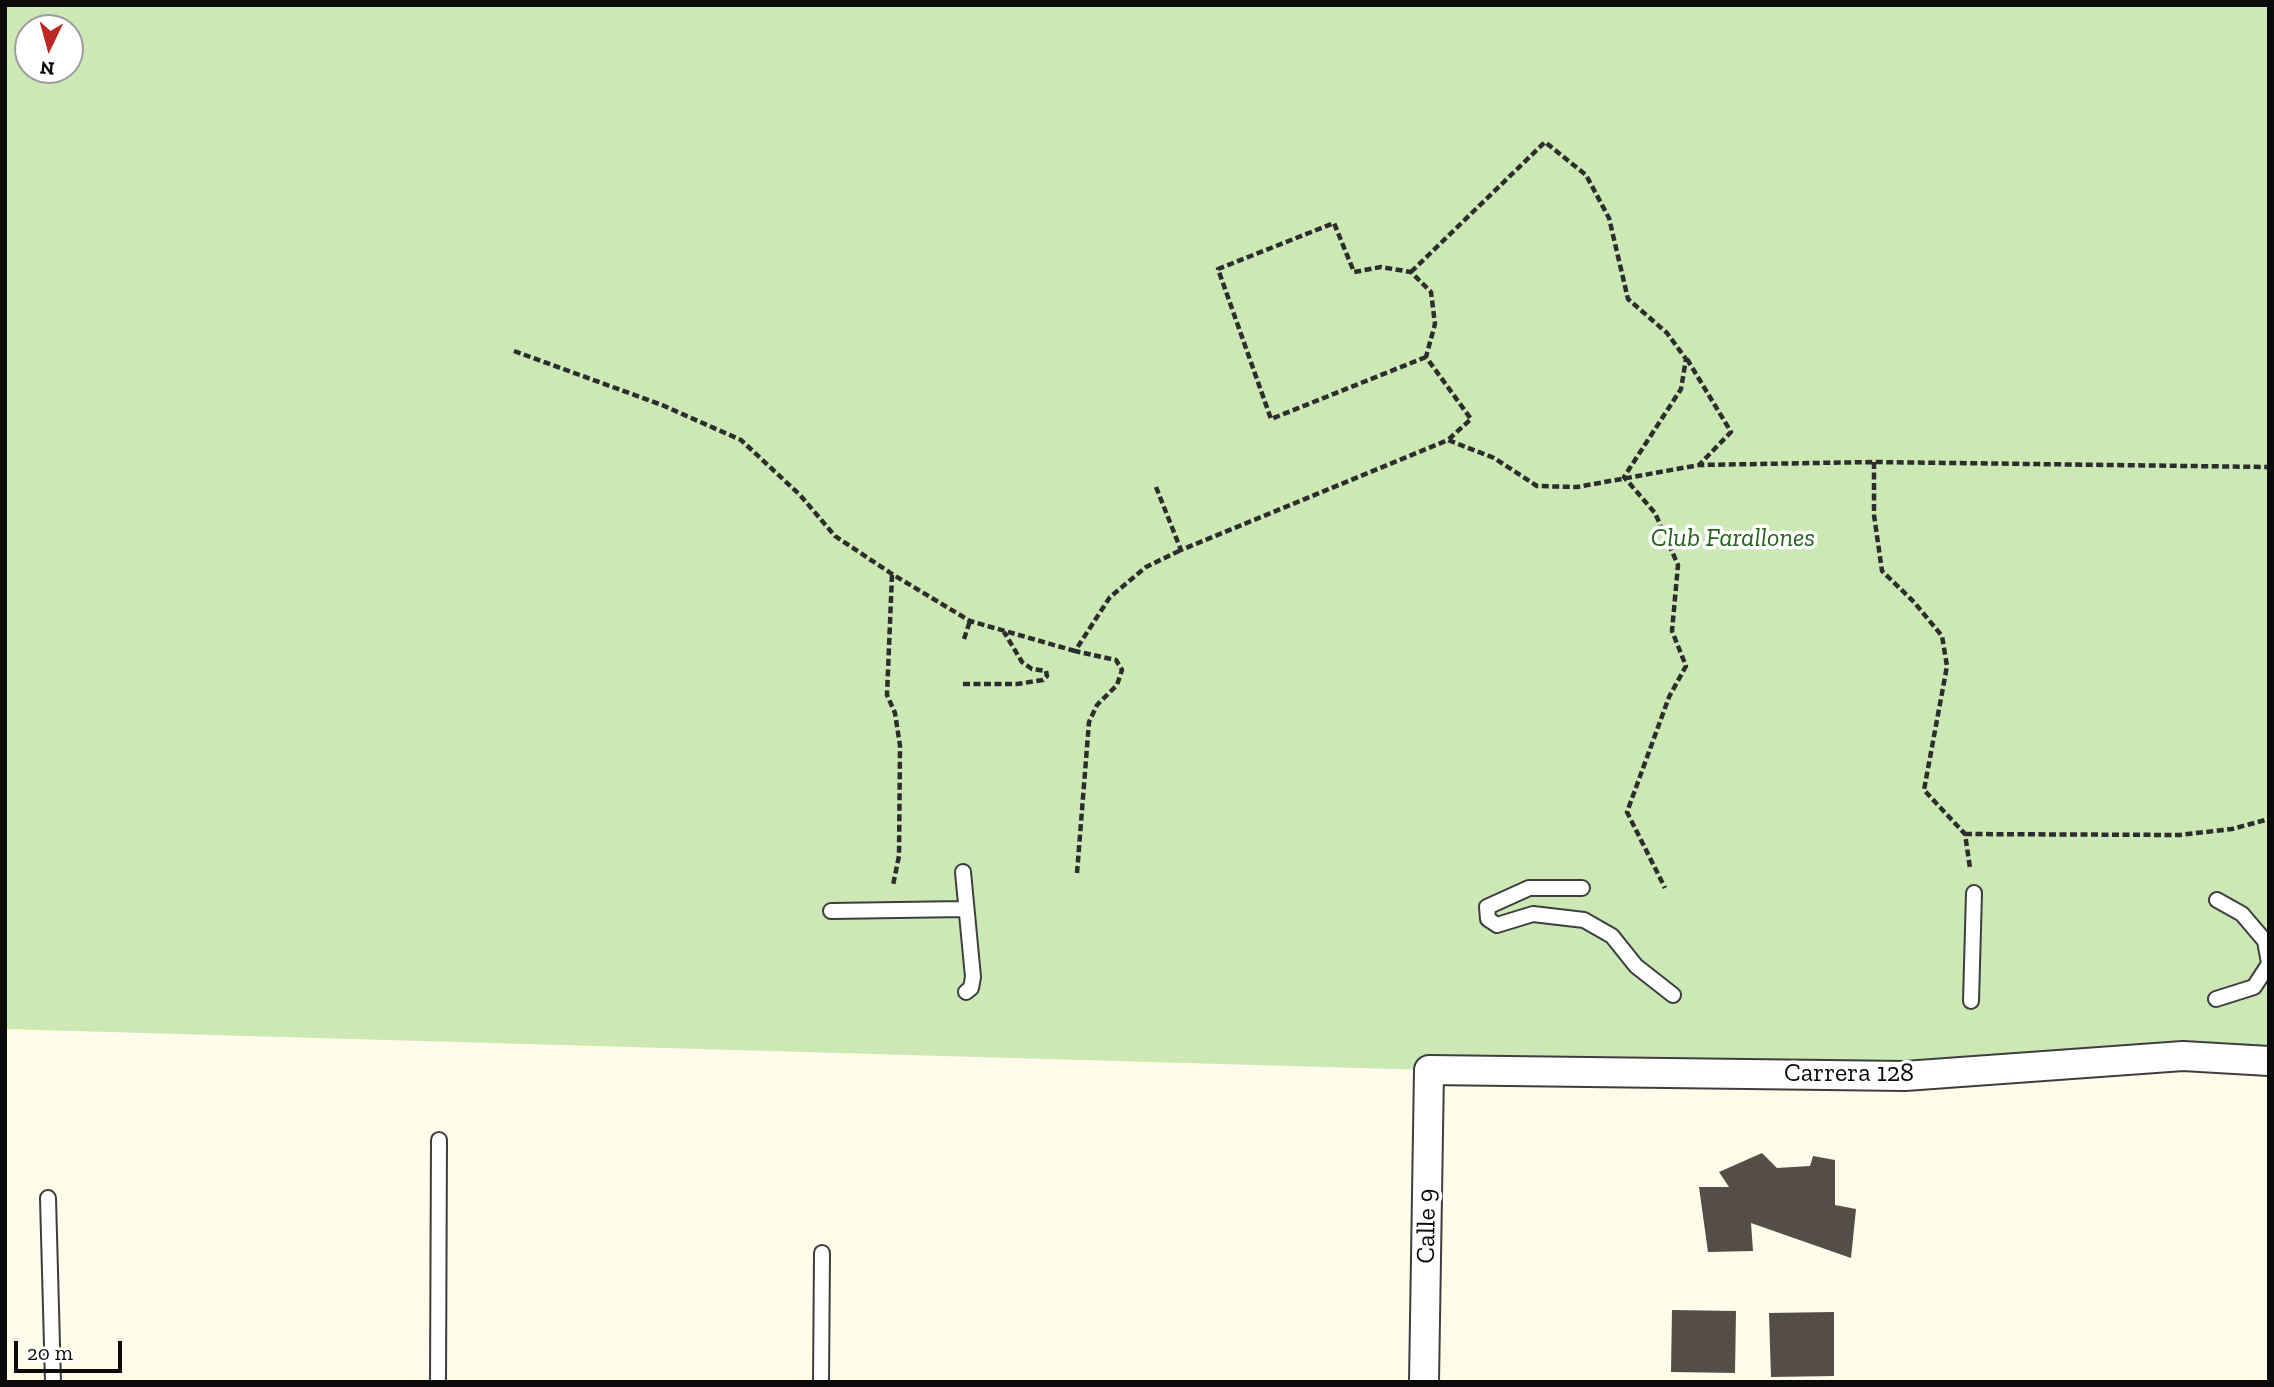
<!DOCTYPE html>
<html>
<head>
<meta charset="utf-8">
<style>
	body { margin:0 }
	#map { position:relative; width:2274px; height:1387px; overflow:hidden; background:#fffce9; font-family:"Zilla Slab",serif }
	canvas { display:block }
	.frame { position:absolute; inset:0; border:7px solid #0b0b0b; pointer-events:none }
	.north { position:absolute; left:14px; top:14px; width:70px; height:70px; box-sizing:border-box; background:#fff; border:2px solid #9d9d9d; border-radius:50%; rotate:185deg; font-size:19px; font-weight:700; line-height:28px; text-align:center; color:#0b0b0b }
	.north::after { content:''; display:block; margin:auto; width:24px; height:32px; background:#ba2724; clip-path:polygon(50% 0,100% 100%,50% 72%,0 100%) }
	.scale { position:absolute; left:14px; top:1341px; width:108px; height:32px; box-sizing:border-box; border:4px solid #0b0b0b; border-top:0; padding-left:9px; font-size:21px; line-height:24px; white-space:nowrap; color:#0b0b0b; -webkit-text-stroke:5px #fff; paint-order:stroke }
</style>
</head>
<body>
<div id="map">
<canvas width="2274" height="1387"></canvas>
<div class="frame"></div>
<div class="north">N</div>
<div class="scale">20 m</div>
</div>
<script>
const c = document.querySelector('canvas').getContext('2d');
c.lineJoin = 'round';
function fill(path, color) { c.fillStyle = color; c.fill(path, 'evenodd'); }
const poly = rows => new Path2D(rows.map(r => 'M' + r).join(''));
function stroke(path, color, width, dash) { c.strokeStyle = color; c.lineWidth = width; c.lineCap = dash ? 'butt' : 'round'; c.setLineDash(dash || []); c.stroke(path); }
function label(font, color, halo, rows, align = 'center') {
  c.font = font + ' "Zilla Slab",serif'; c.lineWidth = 7; c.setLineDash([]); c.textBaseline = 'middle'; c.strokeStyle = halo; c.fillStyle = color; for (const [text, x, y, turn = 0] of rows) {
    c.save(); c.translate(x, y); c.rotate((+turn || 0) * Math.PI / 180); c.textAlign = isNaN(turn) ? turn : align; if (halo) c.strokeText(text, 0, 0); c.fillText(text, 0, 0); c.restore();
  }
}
const green = poly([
	[5,5,2269,5,2269,1061,1905,1076,1429,1070,5,1029],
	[28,28,70,28,70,70,28,70]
]);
const building = poly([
	[1762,1153,1777,1168,1810,1166,1813,1156,1835,1160,1835,1205,1856,1209,1851,1258,1751,1223,1753,1251,1708,1252,1699,1187,1729,1187,1719,1172],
	[1672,1310,1736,1311,1735,1373,1671,1372],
	[1834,1312,1834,1376,1771,1377,1769,1313]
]);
const path = poly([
	[1411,272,1545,142,1586,175,1609,218,1628,299,1667,333,1686,359,1681,389,1624,477,1655,513,1678,565,1672,631,1686,666,1669,697,1627,812,1665,888],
	[514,351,662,405,741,440,800,495,835,536,892,574,970,621,1075,651],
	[1426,357,1271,419,1218,269,1334,223,1354,272,1381,267,1411,272,1431,292,1435,324,1426,357,1471,419,1448,440],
	[1687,359,1731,432,1699,465],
	[1874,462,1874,515,1882,571,1914,602,1942,636,1947,666,1924,790,1965,834,1970,868],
	[1156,487,1181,550,1448,440,1494,458,1537,486,1577,487,1699,465,1874,462,2269,467],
	[892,575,887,695,895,713,900,746,899,856,893,885],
	[964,639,970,621],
	[963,684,1017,684,1043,680,1047,676,1046,671,1032,669,1022,662,1004,632],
	[1965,834,2179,835,2232,829,2269,819],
	[1077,873,1089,722,1097,705,1117,685,1122,670,1116,660,1075,651,1110,597,1146,567,1181,550]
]);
const service = poly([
	[963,872,973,977,971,988,966,992],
	[1582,888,1529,888,1487,907,1488,919,1497,925,1533,914,1584,920,1612,936,1636,966,1673,995],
	[2217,900,2242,914,2265,941,2269,963],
	[831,911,965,909],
	[2216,999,2254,987,2269,964],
	[1971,1001,1974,893],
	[48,1198,53,1382],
	[438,1382,439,1140],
	[821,1382,822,1253]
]);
const minor = poly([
	[1424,1382,1429,1070,1905,1076,2183,1056,2269,1061]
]);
const parkNames = [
	["Club Farallones",1733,539]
];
const streetNames = [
	["Carrera 128",1849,1074],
	["Calle 9",1427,1226,-89]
];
fill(green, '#cce8b4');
fill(building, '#544d48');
stroke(service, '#3e3e3e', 18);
stroke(minor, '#3e3e3e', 32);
stroke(path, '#2d2d2d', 4.5, [7, 3.5]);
stroke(service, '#fff', 14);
stroke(minor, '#fff', 28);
label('italic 26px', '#26621c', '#fff', parkNames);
label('26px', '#0b0b0b', '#fff', streetNames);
</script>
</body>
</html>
